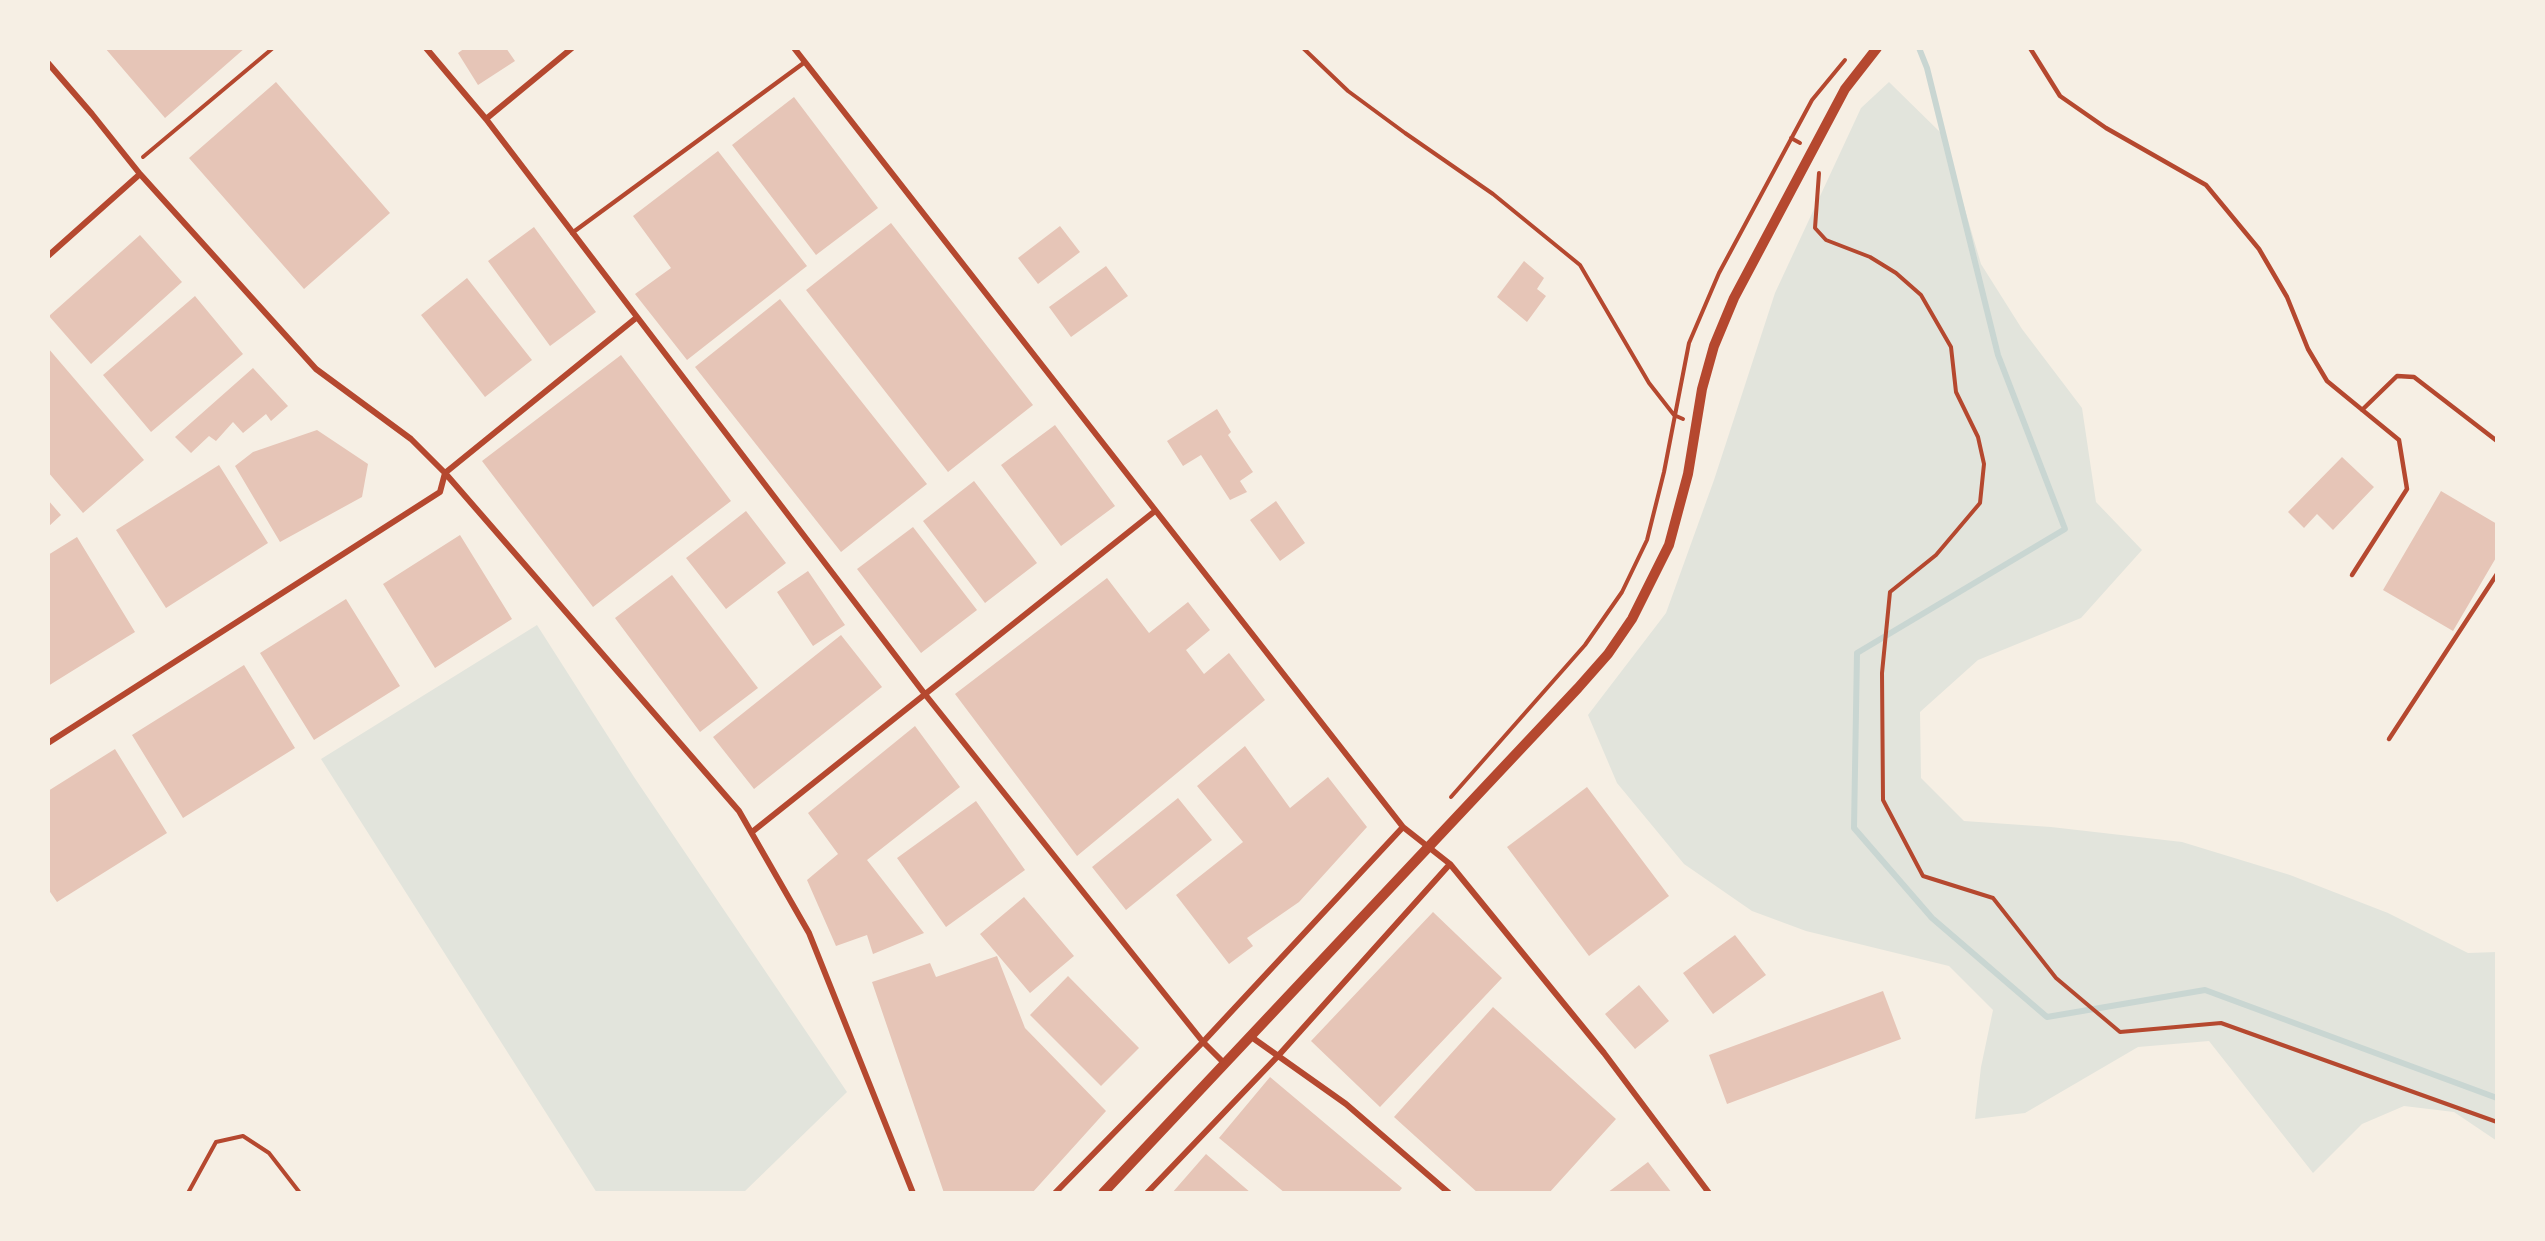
<!DOCTYPE html>
<style>
body{margin:0}
#map{position:relative;width:2545px;height:1241px;overflow:hidden;background:#f6efe4;font-family:Raleway,sans-serif}
canvas{display:block}
.frame{position:absolute;inset:0;border:50px solid #f6efe4;pointer-events:none}
</style>
<div id="map">
<canvas width="2545" height="1241"></canvas>
<div class="frame"></div>
</div>
<script>
const c = document.querySelector('canvas').getContext('2d');
c.lineJoin = 'round';
function paint(path, color) { c.fillStyle = color; c.fill(path, 'evenodd'); }
const shape = rows => new Path2D(rows.map(r => 'M' + r).join(''));
function trace(path, color, width, dash) { c.strokeStyle = color; c.lineWidth = width; c.lineCap = dash ? 'butt' : 'round'; c.setLineDash(dash || []); c.stroke(path); }
paint(shape([
 [1889,82,1943,135,1981,264,2022,329,2082,408,2096,502,2142,550,2081,618,1978,660,1920,712,1921,778,1964,821,2051,827,2182,842,2290,875,2388,913,2468,953,2497,952,2497,1141,2454,1112,2404,1106,2362,1124,2313,1173,2209,1041,2138,1047,2025,1113,1975,1119,1981,1067,1993,1010,1949,966,1806,931,1752,911,1684,864,1617,783,1588,715,1666,613,1714,480,1775,293,1861,108],
 [537,625,634,777,847,1092,743,1193,597,1193,321,759]
]), '#e2e4dc');
trace(shape([
 [1919,48,1927,68,1998,355,2065,529,1857,653,1854,828,1932,918,2047,1017,2205,990,2497,1098]
]), '#c9d6d2', 6);
paint(shape([
 [105,48,245,48,165,118],
 [465,48,506,48,515,61,478,85,458,53],
 [276,82,390,213,304,289,189,158],
 [794,97,878,208,816,255,732,145],
 [718,151,807,266,687,360,635,294,671,268,633,216],
 [891,223,1033,405,948,472,806,290],
 [1060,226,1080,252,1038,284,1018,258],
 [534,227,596,312,550,346,488,261],
 [140,235,182,282,91,364,49,316],
 [1524,261,1544,278,1537,289,1546,296,1527,322,1497,297],
 [1106,266,1128,296,1071,337,1049,307],
 [467,278,532,360,485,397,421,315],
 [195,296,243,354,151,432,103,375],
 [780,299,927,484,841,552,695,367],
 [48,348,144,460,83,513,48,472],
 [621,355,731,501,593,607,482,461],
 [253,368,288,406,271,421,266,414,243,433,233,422,216,441,209,436,191,453,175,437],
 [1217,409,1231,432,1228,435,1253,472,1240,481,1247,492,1230,500,1201,455,1183,466,1167,441],
 [1055,425,1115,506,1061,546,1001,465],
 [317,430,368,464,362,497,280,542,235,466,253,452],
 [2342,457,2374,487,2333,530,2317,514,2304,528,2288,512],
 [219,465,268,543,166,608,116,530],
 [974,481,1037,563,985,603,923,521],
 [2441,491,2497,524,2497,556,2453,631,2383,590],
 [48,500,61,515,48,527],
 [1276,501,1305,543,1280,561,1250,520],
 [746,511,786,563,726,609,686,558],
 [913,527,977,610,921,653,857,569],
 [460,535,512,619,435,668,383,584],
 [77,537,135,632,48,686,48,555],
 [808,571,845,625,813,646,777,592],
 [672,575,758,688,700,732,615,618],
 [1107,578,1149,633,1188,602,1210,630,1186,650,1204,674,1229,653,1265,700,1077,856,955,694],
 [346,599,400,686,314,740,260,653],
 [841,635,882,687,754,789,713,737],
 [244,665,295,748,183,818,132,735],
 [915,726,960,787,867,860,924,933,873,954,867,935,836,946,807,880,838,854,808,813],
 [1245,746,1290,808,1328,777,1367,827,1299,902,1247,938,1253,946,1229,964,1176,895,1243,842,1197,786],
 [115,749,167,833,57,902,48,889,48,791],
 [1587,787,1669,896,1589,956,1507,847],
 [1178,798,1212,840,1126,910,1092,867],
 [976,801,1025,870,946,927,897,858],
 [1024,897,1074,956,1030,993,980,934],
 [1433,912,1502,978,1380,1107,1311,1041],
 [1735,935,1766,975,1713,1014,1683,973],
 [997,956,1025,1028,1106,1111,1032,1193,944,1193,872,982,930,963,936,977],
 [1068,976,1139,1048,1101,1086,1030,1015],
 [1639,985,1669,1021,1635,1049,1605,1014],
 [1883,991,1901,1039,1727,1104,1709,1055],
 [1493,1007,1616,1119,1549,1193,1478,1193,1394,1117],
 [1270,1077,1402,1188,1398,1193,1285,1193,1219,1138],
 [1206,1154,1251,1193,1172,1193],
 [1648,1162,1672,1193,1607,1193]
]), '#e6c5b7');
trace(shape([
 [1303,48,1348,91,1405,133,1493,194,1580,265,1649,383,1674,415,1683,419],
 [1791,138,1800,143],
 [143,157,273,48],
 [1819,173,1815,228,1826,240,1870,257,1896,273,1921,295,1951,347,1956,392,1978,437,1984,464,1980,503,1936,555,1890,592,1882,673,1883,800,1923,876,1993,898,2056,978,2120,1032,2221,1023,2497,1122],
 [1451,797,1585,645,1622,592,1647,540,1664,472,1689,343,1719,273,1812,100,1845,60],
 [188,1193,216,1142,243,1136,269,1153,300,1193]
]), '#b5482f', 4);
trace(shape([
 [2030,48,2060,96,2106,128,2206,185,2259,249,2287,297,2308,349,2327,381,2399,440,2407,489,2352,575],
 [572,233,805,62],
 [2362,410,2397,376,2414,377,2497,441],
 [2389,739,2497,574]
]), '#b5482f', 4.5);
trace(shape([
 [426,48,486,119,924,693,1203,1042,1224,1063],
 [794,48,1403,827,1450,864,1604,1053,1709,1193],
 [48,63,92,114,140,174,316,369,411,439,445,473,739,811,809,933,913,1193],
 [486,119,572,48],
 [48,256,140,174],
 [48,743,440,492,445,473,636,318],
 [752,832,1155,511],
 [1250,1036,1346,1104,1449,1193],
 [1055,1193,1203,1042,1403,827],
 [1147,1193,1278,1056,1450,864]
]), '#b5482f', 6);
trace(shape([
 [1103,1193,1578,688,1608,654,1632,619,1669,545,1688,474,1702,389,1714,346,1734,298,1845,89,1877,48]
]), '#b5482f', 10);
</script>
